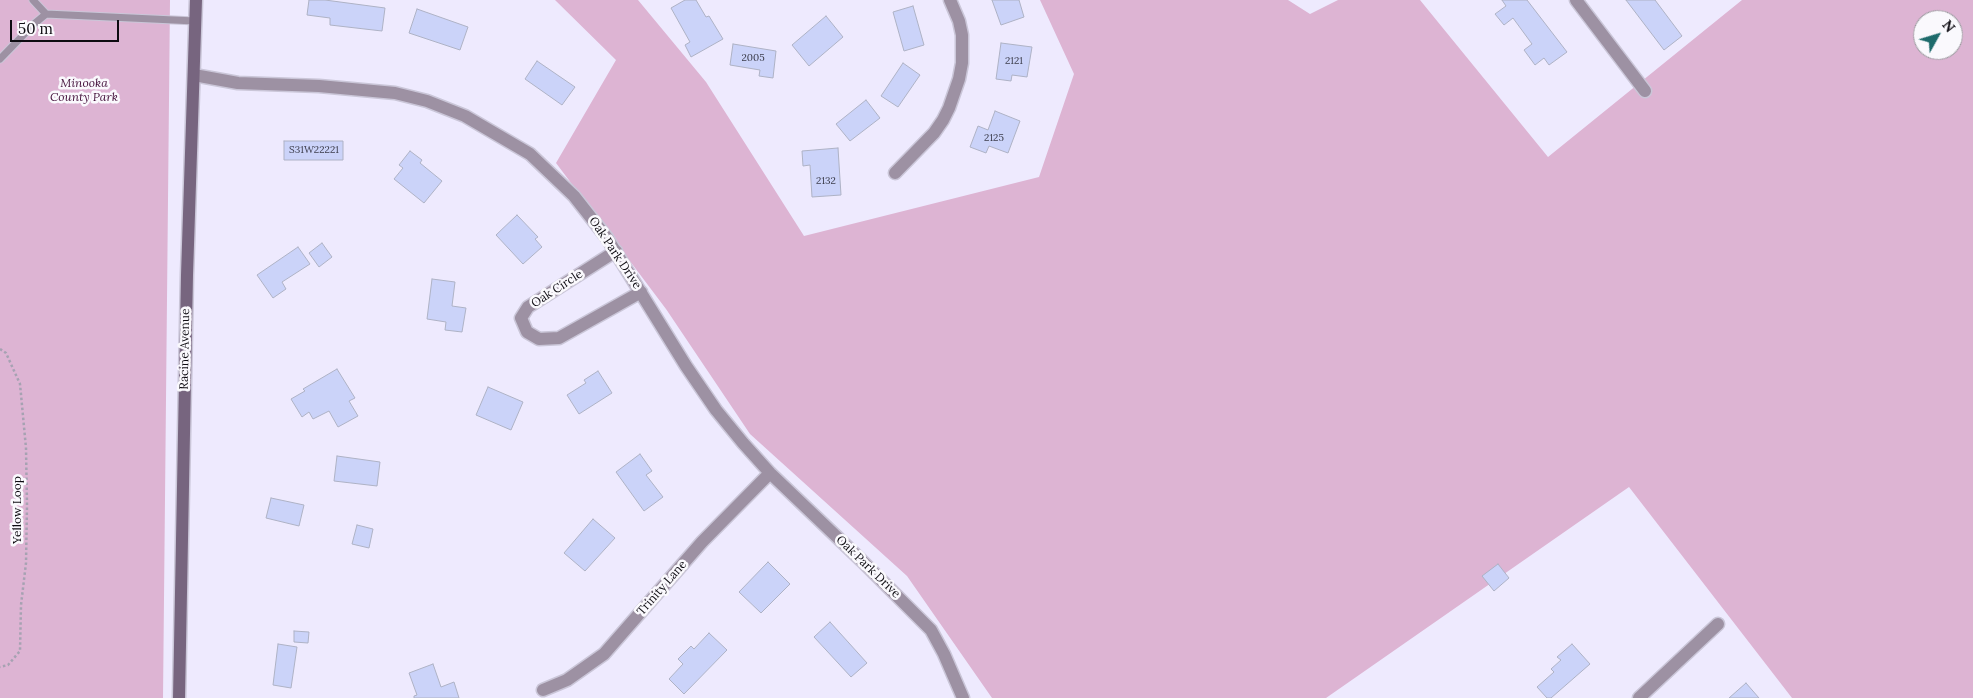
<!DOCTYPE html>
<style>
body{margin:0}
#map{position:relative;width:1973px;height:698px;overflow:hidden;background:#eeeafe;font-family:Lora,serif}
canvas{display:block}
.north{position:absolute;left:1913px;top:10px;width:50px;height:50px;box-sizing:border-box;background:#faf9fd;border:1px solid #9b9a9f;border-radius:50%;rotate:51deg;font-size:14px;font-weight:700;line-height:20px;text-align:center;color:#0d0b11}
.north::after{content:'';display:block;margin:auto;width:18px;height:22px;background:#1e6b6c;clip-path:polygon(50% 0,100% 100%,50% 72%,0 100%)}
.scale{position:absolute;left:10px;top:20px;width:109px;height:22px;box-sizing:border-box;border:2px solid #0d0b11;border-top:0;padding-left:6px;font-size:15px;line-height:18px;white-space:nowrap;color:#0d0b11;-webkit-text-stroke:4px #faf9fd;paint-order:stroke}
</style>
<div id="map">
<canvas width="1973" height="698"></canvas>
<div class="north">N</div>
<div class="scale">50 m</div>
</div>
<script>
const c = document.querySelector('canvas').getContext('2d');
c.lineJoin = 'round';
function paint(path, color) { c.fillStyle = color; c.fill(path, 'evenodd'); }
const shape = rows => new Path2D(rows.map(r => 'M' + r).join(''));
function trace(path, color, width, dash) { c.strokeStyle = color; c.lineWidth = width; c.lineCap = dash ? 'butt' : 'round'; c.setLineDash(dash || []); c.stroke(path); }
function drawText(font, color, halo, rows, align = 'center') {
  c.font = font + ' Lora,serif'; c.lineWidth = 5; c.setLineDash([]); c.textBaseline = 'middle'; c.strokeStyle = halo; c.fillStyle = color; for (const [text, x, y, turn = 0] of rows) {
    c.save(); c.translate(x, y); c.rotate((+turn || 0) * Math.PI / 180); c.textAlign = isNaN(turn) ? turn : align; if (halo) c.strokeText(text, 0, 0); c.fillText(text, 0, 0); c.restore();
  }
}
paint(shape([
 [0,0,170,0,163,698,0,698],
 [555,0,638,0,706,82,804,236,1039,177,1074,74,1040,0,1288,0,1310,14,1338,0,1420,0,1548,157,1742,0,1973,0,1973,698,1792,698,1629,487,1326,698,992,698,907,576,750,434,666,309,556,163,616,60],
 [1923,20,1953,20,1953,50,1923,50]
]), '#ddb4d3');
const building = shape([
 [309,0,325,0,385,8,382,31,330,25,330,18,307,15,309,0],
 [685,0,696,0,706,17,709,16,723,39,691,57,685,45,690,42,671,8,685,0],
 [992,0,1019,0,1024,17,1001,25,992,0],
 [1502,0,1527,0,1567,52,1549,65,1544,58,1535,65,1524,50,1532,44,1513,18,1504,25,1495,14,1506,6,1502,0],
 [1626,0,1655,0,1682,36,1664,50,1626,0],
 [913,6,924,45,904,51,893,12,913,6],
 [417,9,468,27,460,50,409,33,417,9],
 [826,16,843,37,809,66,792,45,826,16],
 [1001,43,1032,47,1027,77,1012,75,1011,81,996,79,1001,43],
 [733,44,776,51,773,78,759,76,760,70,730,65,733,44],
 [537,61,575,87,562,105,525,79,537,61],
 [903,63,920,75,898,107,881,96,903,63],
 [866,100,880,118,850,141,836,124,866,100],
 [995,111,1020,121,1008,153,989,146,986,153,970,147,978,126,988,130,995,111],
 [284,141,343,141,343,160,284,160,284,141],
 [838,148,841,195,812,197,810,165,803,166,802,151,838,148],
 [410,151,422,160,420,163,442,181,424,203,394,179,403,168,399,165,410,151],
 [517,215,538,237,535,239,542,247,523,264,496,235,517,215],
 [322,243,332,257,319,267,309,253,322,243],
 [298,247,310,264,282,282,286,289,273,298,257,275,298,247],
 [432,279,455,282,452,306,466,308,462,332,445,330,446,322,427,319,432,279],
 [337,369,355,398,349,401,358,416,338,427,329,411,313,419,309,412,302,417,291,399,305,391,303,389,337,369],
 [598,371,612,393,579,414,567,395,586,383,584,380,598,371],
 [488,387,523,402,511,430,476,415,488,387],
 [640,454,652,471,646,475,663,497,644,511,616,472,640,454],
 [337,456,380,462,377,486,334,481,337,456],
 [271,498,304,505,299,526,266,518,271,498],
 [593,519,615,538,585,571,564,553,593,519],
 [357,525,373,529,369,548,352,544,357,525],
 [768,562,790,584,761,613,739,592,768,562],
 [1498,564,1509,578,1494,591,1482,576,1498,564],
 [830,622,867,663,851,677,814,637,830,622],
 [294,631,309,632,308,643,294,642,294,631],
 [709,633,727,650,684,694,669,679,683,664,678,659,691,646,694,649,709,633],
 [278,644,297,647,291,688,273,685,278,644],
 [1572,644,1590,664,1551,698,1547,698,1537,687,1554,672,1551,669,1561,660,1557,657,1572,644],
 [433,664,441,687,454,682,459,698,414,698,414,696,417,695,409,673,433,664],
 [1746,683,1759,698,1729,698,1746,683]
]);
paint(building, '#cbd3f9');
trace(building, '#aeb2c5', 1);
const service = shape([
 [33,0,46,14],
 [0,59,34,24,46,14,195,21]
]);
const minor = shape([
 [1576,0,1645,91],
 [194,75,238,83,319,86,395,93,427,101,465,116,530,154,574,196,607,238,686,366,716,410,743,443,770,473,861,560,931,630,944,654,963,698],
 [895,173,934,133,943,120,949,108,959,79,962,63,962,35,959,21,950,0],
 [616,251,528,307,521,318,527,332,539,339,559,338,641,292],
 [543,690,567,680,604,654,702,542,770,473],
 [1639,698,1718,624]
]);
const secondary = shape([
 [179,698,187,275,196,0]
]);
trace(service, '#cac6d8', 9);
trace(minor, '#cac6d8', 15);
trace(secondary, '#cac6d8', 15);
trace(shape([
 [0,349,6,353,20,384,26,448,27,505,26,563,21,605,20,651,8,665,0,667]
]), '#a6a2b2', 2.5, [2.5, 2.5]);
trace(service, '#9d91a3', 7);
trace(minor, '#9d91a3', 12);
trace(secondary, '#77657f', 12);
drawText('10px', '#3c3d4b', null, [
 ["2005",753,58],
 ["2121",1014,61],
 ["2125",994,138],
 ["S31W22221",314,150],
 ["2132",826,181]
]);
drawText('italic 12px', '#44113b', '#faf9fd', [
 ["Minooka",84,84],
 ["County Park",84,98]
]);
drawText('12px', '#0d0b11', '#faf9fd', [
 ["Oak Park Drive",615,253,56],
 ["Oak Circle",557,289,-33],
 ["Racine Avenue",185,349,-89],
 ["Yellow Loop",18,510,-90],
 ["Oak Park Drive",868,567,44],
 ["Trinity Lane",662,588,-49]
]);
</script>
